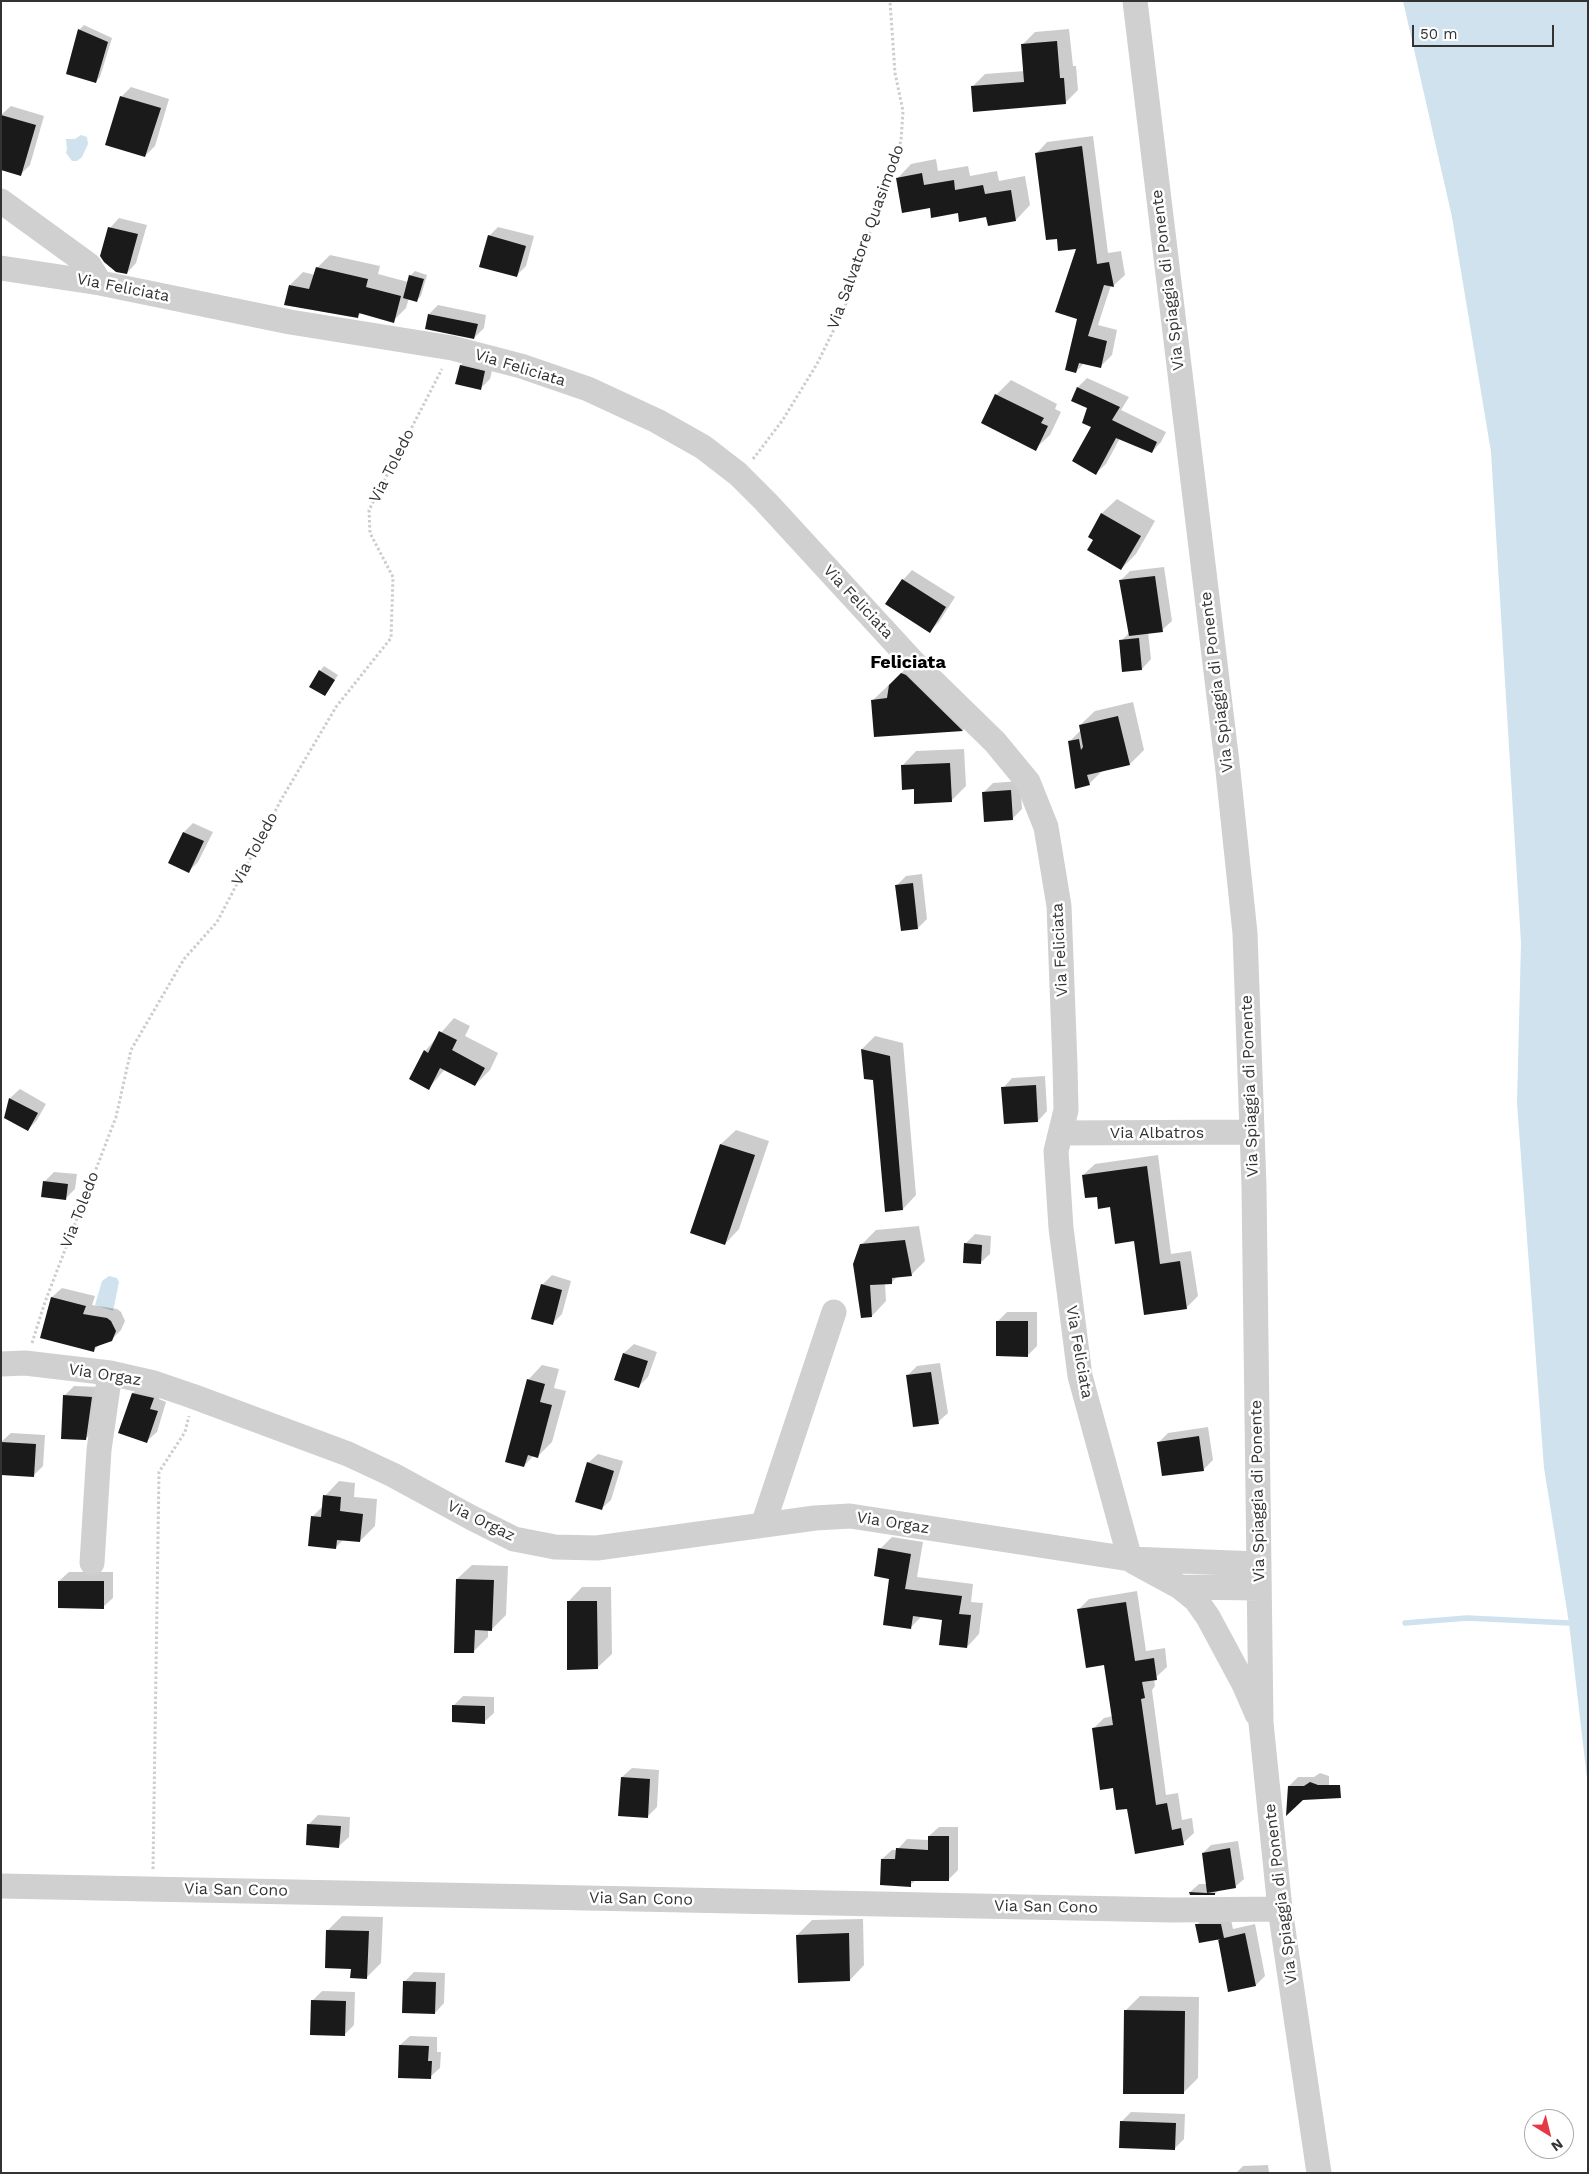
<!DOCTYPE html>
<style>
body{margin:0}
#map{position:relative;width:1589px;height:2174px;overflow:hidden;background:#fff;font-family:"Work Sans",sans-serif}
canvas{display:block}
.frame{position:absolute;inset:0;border:2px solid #333;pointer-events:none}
.north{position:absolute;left:1524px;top:2109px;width:50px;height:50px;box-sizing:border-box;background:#fff;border:1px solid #adadad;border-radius:50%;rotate:144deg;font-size:14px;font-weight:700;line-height:20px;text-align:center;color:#333}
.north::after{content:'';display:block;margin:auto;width:18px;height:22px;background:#e63946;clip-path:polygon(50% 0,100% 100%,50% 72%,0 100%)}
.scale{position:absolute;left:1412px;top:25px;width:142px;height:22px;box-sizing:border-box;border:2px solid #333;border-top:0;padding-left:6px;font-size:15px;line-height:18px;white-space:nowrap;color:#333;-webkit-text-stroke:4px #fff;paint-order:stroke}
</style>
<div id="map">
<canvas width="1589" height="2174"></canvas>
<div class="frame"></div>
<div class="north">N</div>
<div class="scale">50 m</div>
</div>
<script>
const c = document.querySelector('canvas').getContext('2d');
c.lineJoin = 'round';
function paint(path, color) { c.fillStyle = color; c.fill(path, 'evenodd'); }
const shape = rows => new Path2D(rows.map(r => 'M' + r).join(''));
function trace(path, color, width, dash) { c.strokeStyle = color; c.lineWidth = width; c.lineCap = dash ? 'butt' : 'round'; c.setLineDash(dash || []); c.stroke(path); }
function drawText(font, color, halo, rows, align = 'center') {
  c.font = font + ' "Work Sans",sans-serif'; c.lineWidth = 5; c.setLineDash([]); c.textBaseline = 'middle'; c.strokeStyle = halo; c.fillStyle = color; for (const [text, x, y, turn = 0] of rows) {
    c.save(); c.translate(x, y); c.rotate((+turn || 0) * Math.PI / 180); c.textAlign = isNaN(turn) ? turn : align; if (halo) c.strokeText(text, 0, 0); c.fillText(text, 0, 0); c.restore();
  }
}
paint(shape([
 [1403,1,1588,1,1588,1787,1569,1623,1544,1468,1517,1103,1521,943,1491,452,1452,217],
 [81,135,87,137,88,144,82,157,77,161,72,161,66,153,67,149,66,139,75,139],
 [109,1276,117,1278,119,1282,113,1311,95,1305,102,1281]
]), '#cfe2ee');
paint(shape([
 [84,25,112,38,100,77,96,82,79,30],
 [1069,29,1073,66,1076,66,1078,90,1065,103,972,87,985,74,1025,71,1022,45,1035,32],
 [131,87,169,99,155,146,145,156,122,96],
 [11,106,44,116,30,165,21,174,1,115],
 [1093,136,1108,253,1121,251,1125,275,1113,286,1111,285,1098,325,1117,330,1112,355,1100,367,1084,363,1076,372,1078,319,1078,247,1058,237,1036,154,1047,142],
 [936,159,938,171,968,166,970,176,997,171,999,181,1025,176,1030,205,1016,220,931,206,897,179,911,164],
 [119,218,147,225,136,263,127,273,110,228],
 [498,227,534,236,526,266,517,275,489,236],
 [330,255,380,266,378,274,408,282,410,276,415,271,427,275,421,296,417,300,409,298,406,308,393,321,362,312,357,317,290,285,303,272,315,275,317,268],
 [438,305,486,315,484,328,474,338,429,314],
 [470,356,494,362,490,379,481,388,461,365],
 [1087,378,1129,397,1121,410,1166,432,1161,442,1152,452,1120,438,1106,464,1096,473,1093,426,1089,408,1073,400,1078,387],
 [1011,380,1057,404,1055,409,1061,412,1050,435,1035,449,996,395],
 [1117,499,1155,521,1136,554,1121,569,1094,539,1089,536,1102,513],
 [1164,567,1172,621,1162,630,1148,632,1151,659,1142,669,1121,641,1130,632,1120,581,1130,571],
 [912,570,955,597,939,622,930,631,887,604,903,580],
 [916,659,977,716,963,730,875,736,873,700],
 [324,666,338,675,325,695,320,671],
 [1133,702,1144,750,1130,764,1103,770,1089,784,1069,742,1081,730,1080,725,1095,711],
 [964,749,966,786,951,801,915,788,902,766,916,751],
 [1020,781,1022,809,1012,819,984,792,993,783],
 [193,823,213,832,198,862,189,871,169,862,184,832],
 [922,874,927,919,918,928,896,886,906,876],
 [454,1018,470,1026,465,1036,498,1053,490,1070,475,1085,445,1069,429,1088,425,1051],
 [875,1036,903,1043,916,1195,903,1209,875,1079,865,1078,862,1049],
 [1045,1076,1047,1111,1038,1121,1003,1088,1012,1078],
 [20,1089,46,1104,37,1120,28,1130,5,1117,10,1098],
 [736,1130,769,1141,739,1229,725,1244,721,1144],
 [1158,1155,1171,1254,1191,1251,1198,1296,1186,1308,1111,1206,1083,1175,1095,1164],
 [54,1172,77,1174,75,1189,65,1199,45,1181],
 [919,1226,925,1261,911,1275,898,1276,891,1283,885,1283,886,1301,872,1316,861,1245,876,1230],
 [975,1234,991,1236,990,1254,980,1263,965,1244],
 [552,1275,571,1281,562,1314,552,1324,542,1285],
 [62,1288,95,1296,92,1305,117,1309,121,1312,125,1321,121,1330,111,1340,100,1344,93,1351,42,1337,52,1297],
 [1007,1312,1037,1312,1037,1346,1027,1356,998,1321],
 [634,1344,657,1352,648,1377,638,1387,624,1353],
 [940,1363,948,1413,938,1422,907,1376,917,1366],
 [542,1365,559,1369,554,1388,566,1391,552,1442,538,1456,534,1455,524,1466,528,1380],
 [142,1384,162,1389,159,1399,166,1402,157,1432,147,1441,133,1393],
 [74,1386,101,1387,95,1430,85,1439,64,1396],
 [1208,1427,1213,1460,1203,1470,1159,1442,1168,1433],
 [11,1433,45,1435,43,1466,34,1475,1,1442],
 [598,1454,623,1461,611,1500,601,1509,588,1463],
 [339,1481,355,1483,354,1497,377,1499,375,1526,360,1541,344,1539,336,1547,312,1517,324,1505,325,1496],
 [892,1537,923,1542,917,1577,973,1584,971,1602,983,1603,979,1634,967,1647,944,1619,922,1616,911,1627,880,1549],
 [472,1565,508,1566,506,1615,492,1629,488,1629,488,1637,473,1652,457,1579],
 [69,1572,113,1572,113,1598,103,1607,59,1581],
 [582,1587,611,1587,612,1654,597,1668,568,1602],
 [1137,1591,1146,1651,1165,1648,1167,1667,1154,1679,1155,1686,1152,1690,1166,1795,1178,1793,1182,1820,1192,1818,1194,1833,1183,1843,1128,1808,1115,1787,1093,1729,1104,1718,1113,1716,1105,1664,1078,1610,1089,1599],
 [463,1696,494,1697,494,1713,484,1722,453,1706],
 [632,1768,659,1770,657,1807,647,1817,622,1777],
 [1320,1773,1329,1776,1329,1788,1289,1786,1298,1777,1314,1777],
 [318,1815,350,1817,349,1837,339,1846,309,1824],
 [939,1827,958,1827,958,1870,948,1880,916,1880,910,1885,882,1859,892,1850,897,1850,907,1839,929,1840,929,1836],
 [1238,1841,1244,1879,1235,1887,1219,1890,1215,1894,1191,1894,1190,1892,1199,1884,1207,1884,1203,1853,1211,1845],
 [1206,1915,1230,1915,1233,1929,1255,1924,1265,1976,1256,1985,1229,1990,1219,1940,1197,1925],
 [342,1916,383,1917,381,1963,367,1977,352,1967,328,1930],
 [863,1919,864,1965,850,1980,797,1935,812,1920],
 [414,1972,445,1973,444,2003,435,2013,404,1982],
 [322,1991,355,1992,354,2025,344,2035,312,2001],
 [1140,1996,1199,1997,1198,2078,1183,2093,1125,2011],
 [410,2036,437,2037,437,2052,441,2052,440,2068,430,2077,400,2045],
 [1131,2112,1185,2114,1184,2139,1175,2148,1121,2122],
 [1268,2165,1269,2172,1286,2173,1236,2173,1243,2166]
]), '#0003');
trace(shape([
 [1405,1623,1467,1618,1569,1623]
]), '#cfe2ee', 5.5);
paint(shape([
 [78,29,108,42,96,83,66,74],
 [1057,41,1060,78,1064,78,1066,104,973,112,971,86,1024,82,1021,44],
 [120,96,161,108,145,157,105,145],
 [1,115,36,125,21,176,1,170],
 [1082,146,1097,264,1109,262,1114,287,1104,285,1088,336,1107,341,1101,368,1079,363,1076,373,1065,370,1077,319,1055,312,1076,249,1058,251,1057,239,1046,240,1035,153],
 [922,173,924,185,954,180,955,190,983,185,985,194,1011,190,1016,221,988,226,986,217,959,222,958,213,931,218,930,208,902,213,896,178],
 [108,227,138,234,127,274,116,272,104,262,100,256],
 [488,235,526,246,517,277,479,267],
 [316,267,368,279,366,287,401,296,394,323,359,313,358,318,284,305,289,285,309,289],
 [409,275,424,279,417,302,403,298],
 [428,314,478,324,474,339,425,329],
 [460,365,485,371,481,390,455,384],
 [1077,387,1120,407,1112,420,1157,442,1152,453,1116,438,1096,475,1072,461,1091,427,1082,423,1087,408,1071,401],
 [995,394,1044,418,1041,423,1048,426,1036,451,981,423],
 [1101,513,1141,536,1121,570,1087,550,1093,540,1088,537],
 [1155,576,1163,632,1129,636,1119,580],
 [902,579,946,607,930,633,885,604],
 [1139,638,1142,670,1122,672,1119,640],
 [319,670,335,680,325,696,309,687],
 [901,673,906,675,963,731,874,737,871,700,887,698,889,685],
 [1118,716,1130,765,1087,775,1090,785,1075,789,1068,741,1079,739,1081,750,1083,747,1079,725],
 [950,763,952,802,914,804,914,789,902,790,901,765],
 [1011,790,1013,820,984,822,982,792],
 [183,832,204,841,189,873,168,863],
 [913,883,918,929,901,931,895,885],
 [439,1031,457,1040,452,1050,485,1068,475,1086,440,1068,429,1090,409,1079,424,1050,428,1053],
 [861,1049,890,1056,903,1210,885,1212,873,1080,864,1079],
 [1036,1085,1038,1122,1004,1124,1001,1087],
 [9,1098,38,1113,28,1131,4,1118],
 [720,1144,755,1155,725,1245,690,1233],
 [1147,1166,1160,1264,1180,1261,1187,1309,1144,1315,1134,1241,1115,1244,1110,1207,1098,1209,1097,1197,1085,1198,1082,1175],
 [43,1181,68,1184,66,1200,41,1197],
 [905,1240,912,1276,892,1278,892,1284,870,1285,872,1317,861,1318,853,1264,860,1244],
 [964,1243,982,1245,981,1264,963,1263],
 [541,1284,562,1290,553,1325,531,1319],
 [51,1297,86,1306,83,1314,107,1318,111,1321,116,1331,112,1341,95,1347,94,1352,40,1338],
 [996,1321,1028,1321,1028,1357,996,1356],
 [623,1353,648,1361,639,1388,614,1380],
 [931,1372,939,1424,913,1427,906,1375],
 [527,1379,545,1384,540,1402,552,1405,538,1458,528,1455,524,1467,505,1462],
 [132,1393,154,1398,150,1409,158,1411,147,1443,118,1433],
 [63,1395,92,1397,86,1440,61,1439],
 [1199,1436,1204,1471,1162,1476,1157,1442],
 [1,1442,36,1444,34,1477,1,1475],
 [587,1462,614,1471,602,1510,575,1502],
 [323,1495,341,1497,340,1511,363,1514,360,1542,337,1540,336,1549,308,1546,311,1516,321,1517],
 [878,1548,911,1554,905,1589,962,1596,959,1614,971,1615,967,1648,939,1645,942,1620,913,1616,911,1629,883,1625,889,1579,874,1576],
 [456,1579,494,1580,492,1631,475,1630,474,1653,454,1653],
 [58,1581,104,1581,104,1609,58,1608],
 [567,1601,597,1601,598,1669,567,1670],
 [1126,1602,1135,1661,1154,1658,1157,1680,1142,1682,1145,1698,1141,1699,1156,1805,1167,1803,1172,1830,1181,1828,1184,1845,1135,1854,1127,1809,1116,1810,1113,1788,1100,1790,1092,1728,1113,1725,1104,1665,1086,1668,1077,1609],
 [452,1705,485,1706,485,1724,452,1722],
 [621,1777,650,1779,648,1818,618,1816],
 [1310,1782,1318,1785,1340,1785,1341,1798,1303,1800,1286,1816,1288,1786,1304,1786],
 [307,1824,341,1826,339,1848,306,1845],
 [928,1836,949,1836,949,1881,911,1881,911,1887,880,1885,881,1859,895,1859,896,1848,928,1850],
 [1230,1848,1236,1888,1207,1893,1215,1893,1215,1895,1190,1895,1189,1892,1207,1893,1202,1853],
 [1195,1924,1221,1924,1224,1938,1245,1933,1256,1986,1228,1992,1218,1939,1221,1939,1199,1943],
 [326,1930,369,1931,367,1979,350,1978,351,1969,325,1968],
 [849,1933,850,1981,798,1983,796,1935],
 [403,1981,436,1982,435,2014,402,2013],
 [311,2000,346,2001,345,2036,310,2035],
 [1124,2010,1185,2011,1184,2094,1123,2094],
 [399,2045,429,2046,428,2061,432,2061,431,2079,398,2078],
 [1120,2121,1176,2123,1175,2150,1119,2148]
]), '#1a1a1a');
trace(shape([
 [753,459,782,421,817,364,844,309,901,141,903,111,895,73,890,1],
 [32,1343,45,1302,116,1117,131,1050,184,959,217,922,281,800,336,707,391,638,393,577,370,533,369,510,442,369],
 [153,1869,159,1472,185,1432,189,1416]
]), '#cdcdcd', 3, [2.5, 2.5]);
trace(shape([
 [1135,1,1228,771,1245,933,1254,1187,1261,1723,1280,1909,1319,2173],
 [1,201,89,265,100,283],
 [1,268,100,283,290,322,452,348,521,366,588,389,657,421,703,447,738,474,766,502,914,663,995,742,1028,782,1046,827,1059,906,1065,1065,1066,1110,1056,1151,1061,1228,1080,1376,1130,1559],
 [1061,1133,1252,1132],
 [1,1364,25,1363,110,1373,154,1383,192,1396,348,1454,393,1475,472,1518,514,1539,555,1547,597,1548,815,1518,850,1516,1130,1559,1259,1564],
 [763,1525,834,1312],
 [1134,1562,1180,1587,1196,1600,1208,1617,1244,1684,1257,1714],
 [92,1563,99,1450,110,1373],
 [1180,1587,1259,1588],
 [1,1886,1172,1910,1280,1909]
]), '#d0d0d0', 25);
drawText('16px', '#333', '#fff', [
 ["Via Salvatore Quasimodo",866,237,-70],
 ["Via Spiaggia di Ponente",1168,280,-97],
 ["Via Feliciata",123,288,11],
 ["Via Feliciata",520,368,17],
 ["Via Toledo",392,466,-63],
 ["Via Feliciata",858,602,47],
 ["Via Spiaggia di Ponente",1217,682,-97],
 ["Via Toledo",255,849,-62],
 ["Via Feliciata",1060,950,-93],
 ["Via Spiaggia di Ponente",1250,1086,-92],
 ["Via Albatros",1157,1133],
 ["Via Toledo",80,1210,-69],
 ["Via Feliciata",1079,1352,80],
 ["Via Orgaz",105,1375,9],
 ["Via Spiaggia di Ponente",1258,1491,-91],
 ["Via Orgaz",481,1521,26],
 ["Via Orgaz",893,1523,9],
 ["Via San Cono",236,1890,1],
 ["Via Spiaggia di Ponente",1281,1894,-97],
 ["Via San Cono",641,1899,1],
 ["Via San Cono",1046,1907,1]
]);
drawText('bold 18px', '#000', '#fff', [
 ["Feliciata",908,663]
]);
</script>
